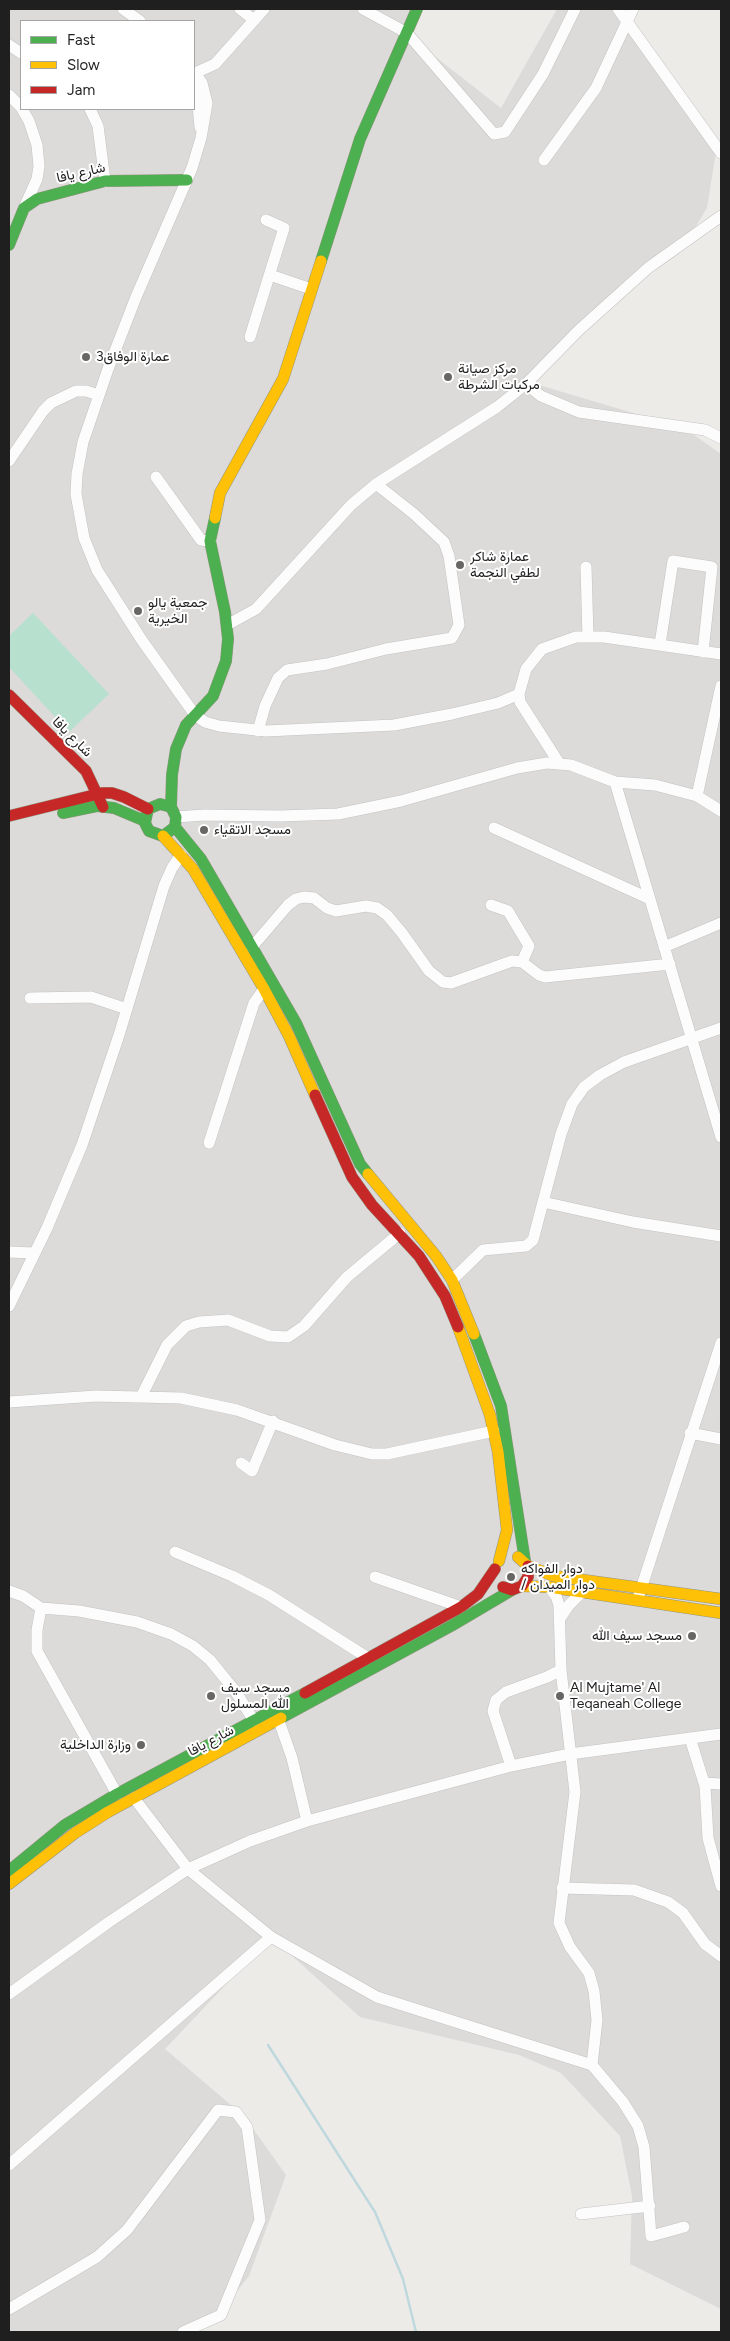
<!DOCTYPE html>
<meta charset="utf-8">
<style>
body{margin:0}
#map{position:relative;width:730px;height:2341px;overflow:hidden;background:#edebe8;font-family:Figtree,sans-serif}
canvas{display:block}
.frame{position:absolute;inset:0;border:10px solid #1f1f1f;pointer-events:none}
.legend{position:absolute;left:20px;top:20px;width:175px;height:90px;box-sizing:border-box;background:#fff;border:1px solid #a5a5a5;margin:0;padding:6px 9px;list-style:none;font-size:15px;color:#1f1f1f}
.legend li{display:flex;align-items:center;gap:10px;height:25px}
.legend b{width:25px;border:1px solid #a5a5a5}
</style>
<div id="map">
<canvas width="730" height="2341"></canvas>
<div class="frame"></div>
<ul class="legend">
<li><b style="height:6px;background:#4caf50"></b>Fast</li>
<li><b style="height:6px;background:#ffc107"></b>Slow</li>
<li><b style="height:6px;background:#c62828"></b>Jam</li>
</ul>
</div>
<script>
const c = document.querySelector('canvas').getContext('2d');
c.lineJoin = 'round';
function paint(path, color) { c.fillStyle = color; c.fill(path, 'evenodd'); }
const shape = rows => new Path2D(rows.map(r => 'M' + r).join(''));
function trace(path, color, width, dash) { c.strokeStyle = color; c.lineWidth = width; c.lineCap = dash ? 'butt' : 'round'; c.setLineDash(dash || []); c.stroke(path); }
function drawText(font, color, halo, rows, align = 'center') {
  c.font = font + ' Figtree,Vazirmatn,sans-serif'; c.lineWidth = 4; c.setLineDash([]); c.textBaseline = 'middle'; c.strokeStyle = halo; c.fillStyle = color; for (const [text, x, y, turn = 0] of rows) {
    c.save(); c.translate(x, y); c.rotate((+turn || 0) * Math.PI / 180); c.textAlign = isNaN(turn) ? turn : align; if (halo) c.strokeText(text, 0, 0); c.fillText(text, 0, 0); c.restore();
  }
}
paint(shape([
 [9,9,423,9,411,38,501,108,557,9,622,9,716,152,707,208,679,254,648,275,522,380,684,428,721,454,721,2309,630,2264,632,2196,620,2136,561,2073,519,2055,360,2017,271,1937,165,2049,244,2116,286,2175,249,2276,210,2326,192,2332,9,2332],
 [21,21,194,21,194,109,21,109]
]), '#dcdbd9');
paint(shape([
 [33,613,109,694,69,732,9,667,9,636]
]), '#b7e1ce');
paint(shape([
 [721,1365,721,1419,716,1418,712,1430,706,1428,705,1418]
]), '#dddcdb');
trace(shape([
 [268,2045,375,2212,403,2279,416,2332]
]), '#bed8de', 2.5);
const street = shape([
 [123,9,140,21],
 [240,9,254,20],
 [363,9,407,33,494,134,505,132,543,74,575,9],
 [618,9,721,153],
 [9,45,21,53],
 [194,72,202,83,207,103,201,138,192,168,136,297,108,369,83,442,77,474,76,494,84,538,97,570,141,639,195,715,205,722,219,726,266,731,394,725,452,714,498,703,519,694],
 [195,73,215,64,264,9],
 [195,73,200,127],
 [9,95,21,107],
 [22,109,29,121,37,145,39,166,37,179,24,208],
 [90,109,98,126,105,181],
 [544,160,596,88,633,9],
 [270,275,311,289],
 [250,337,284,228,266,220],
 [526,384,541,396,579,412,705,430,721,438],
 [9,461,43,411,51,403,76,391,86,391,99,395],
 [156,477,201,540,210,541],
 [586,567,588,637],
 [227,625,256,609,351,505,376,484,497,407,526,384,579,330,648,268,721,216],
 [660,644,673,561,712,567,703,652],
 [258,731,265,706,278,678,287,670,327,664,386,649,452,638,459,625,449,556,444,542,414,514,376,484],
 [559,763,520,702,519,694,526,669,542,649,576,637,604,637,721,654],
 [615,782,721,1137],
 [697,796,721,686],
 [176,817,204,815,280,816,338,814,401,801,517,768,547,763,571,765,615,782,655,785,697,796,721,811],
 [494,828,650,899],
 [491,905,508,911,529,946,522,962],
 [252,947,288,905,296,899,304,897,314,898,327,908,336,911,366,906,377,908,387,915,402,933,429,971,443,982,451,983,512,961,522,962,539,975,545,977,670,964],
 [664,947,721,923],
 [30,998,91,997,127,1009],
 [209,1143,254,1003,264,989],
 [543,1202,561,1134,572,1104,584,1087,600,1075,624,1062,721,1028],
 [9,1252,34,1253],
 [452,1280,483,1250,526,1246,533,1240,543,1202,633,1222,721,1236],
 [9,1306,47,1228,82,1145,119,1035,164,886,172,868,181,855],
 [141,1397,167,1345,186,1326,199,1322,228,1320,270,1336,288,1337,304,1326,347,1277,400,1233],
 [9,1402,96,1396,181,1398,237,1410,335,1445,372,1454,387,1454,494,1431],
 [690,1433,721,1439],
 [241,1463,252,1471,273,1421],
 [175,1552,232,1576,269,1595,368,1658],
 [375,1577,461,1607],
 [549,1587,556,1596,559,1605,561,1670,575,1792,559,1923,570,1947,589,1973,594,1991,597,2020,592,2065,623,2102,638,2126,644,2147,651,2236,684,2227],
 [9,1591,23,1596,41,1608,79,1611,137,1622,171,1634,193,1646,210,1660,236,1692,254,1721],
 [639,1595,721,1343],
 [41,1608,37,1630,37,1651,117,1794],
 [561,1617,569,1605,582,1592],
 [279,1721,292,1758,307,1821],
 [690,1738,705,1786,708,1838,721,1886],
 [511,1766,570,1754,721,1734],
 [704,1783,721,1784],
 [134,1798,188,1869,271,1937,377,1997,592,2065],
 [562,1888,634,1890,668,1902,683,1913,705,1944,721,1956],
 [9,1994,109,1922,188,1869,250,1841,307,1821,511,1766,493,1711,496,1700,506,1692,547,1677,561,1670],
 [9,2165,271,1937],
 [581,2214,650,2206],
 [9,2309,97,2257,127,2230,218,2110,236,2112,247,2127,260,2220,221,2315,183,2332]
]);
const fast = shape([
 [9,245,24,208,37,199,105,181,187,180],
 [321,261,360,139,417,9],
 [171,807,160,804,148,809,145,823,149,831,163,836,175,827,176,817,171,807,172,775,176,749,186,725,213,696,226,661,228,639,225,612,210,541,215,518],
 [63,813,97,806,114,808,145,821],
 [175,827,201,859,296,1023,360,1164,368,1174],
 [474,1334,501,1406,525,1561],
 [281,1718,451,1626,512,1590],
 [9,1871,65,1825,117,1794,305,1693]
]);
const slow = shape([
 [215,518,220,493,283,379,321,261],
 [163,836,193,869,264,989,289,1036,315,1095],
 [368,1174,436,1256,452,1280,474,1334],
 [458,1327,490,1415,498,1452,507,1530,499,1561],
 [518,1557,528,1566,554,1576,721,1599],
 [522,1586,549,1587,721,1613],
 [9,1884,75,1833,108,1812,281,1718]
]);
const jam = shape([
 [9,695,86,771,103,807],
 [9,816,102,793,112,793,124,797,148,809],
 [315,1095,352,1177,372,1205,419,1256,445,1296,458,1327],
 [503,1587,512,1590,522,1586,528,1577,528,1566],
 [305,1693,461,1607,478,1594,495,1569]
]);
trace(street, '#c4c3c2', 12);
trace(fast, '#949681', 12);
trace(slow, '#949681', 12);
trace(jam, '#949681', 12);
trace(street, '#fcfcfc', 11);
trace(fast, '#4caf50', 11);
trace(slow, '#ffc107', 11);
trace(jam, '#c62828', 11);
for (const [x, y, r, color] of [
 [86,357,5,"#676665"],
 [448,377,5,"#676665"],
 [460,565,5,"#676665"],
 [138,611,5,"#676665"],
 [204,830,5,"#676665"],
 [511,1577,5,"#676665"],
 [692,1636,5,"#676665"],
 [211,1696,5,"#676665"],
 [560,1696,5,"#676665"],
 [141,1745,5,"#676665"]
]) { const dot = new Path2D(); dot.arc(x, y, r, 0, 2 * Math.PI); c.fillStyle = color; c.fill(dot); trace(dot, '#fff', 2); }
drawText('14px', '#1f1f1f', '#fff', [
 ["شارع يافا",81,173,-13],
 ["شارع يافا",72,737,45],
 ["شارع يافا",211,1741,-28]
]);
drawText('14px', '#1f1f1f', '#fff', [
 ["عمارة الوفاق3",96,357],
 ["مركز صيانة",458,369],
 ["مركبات الشرطة",458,385],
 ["عمارة شاكر",470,557],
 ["لطفي النجمة",470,573],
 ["جمعية يالو",148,603],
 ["الخيرية",148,619],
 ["مسجد الاتقياء",214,830],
 ["دوار الفواكه",521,1569],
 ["/ دوار الميدان",521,1585],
 ["مسجد سيف الله",682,1636,"right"],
 ["مسجد سيف",221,1688],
 ["الله المسلول",221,1704],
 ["Al Mujtame' Al",570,1688],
 ["Teqaneah College",570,1704],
 ["وزارة الداخلية",131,1745,"right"]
], 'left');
</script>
